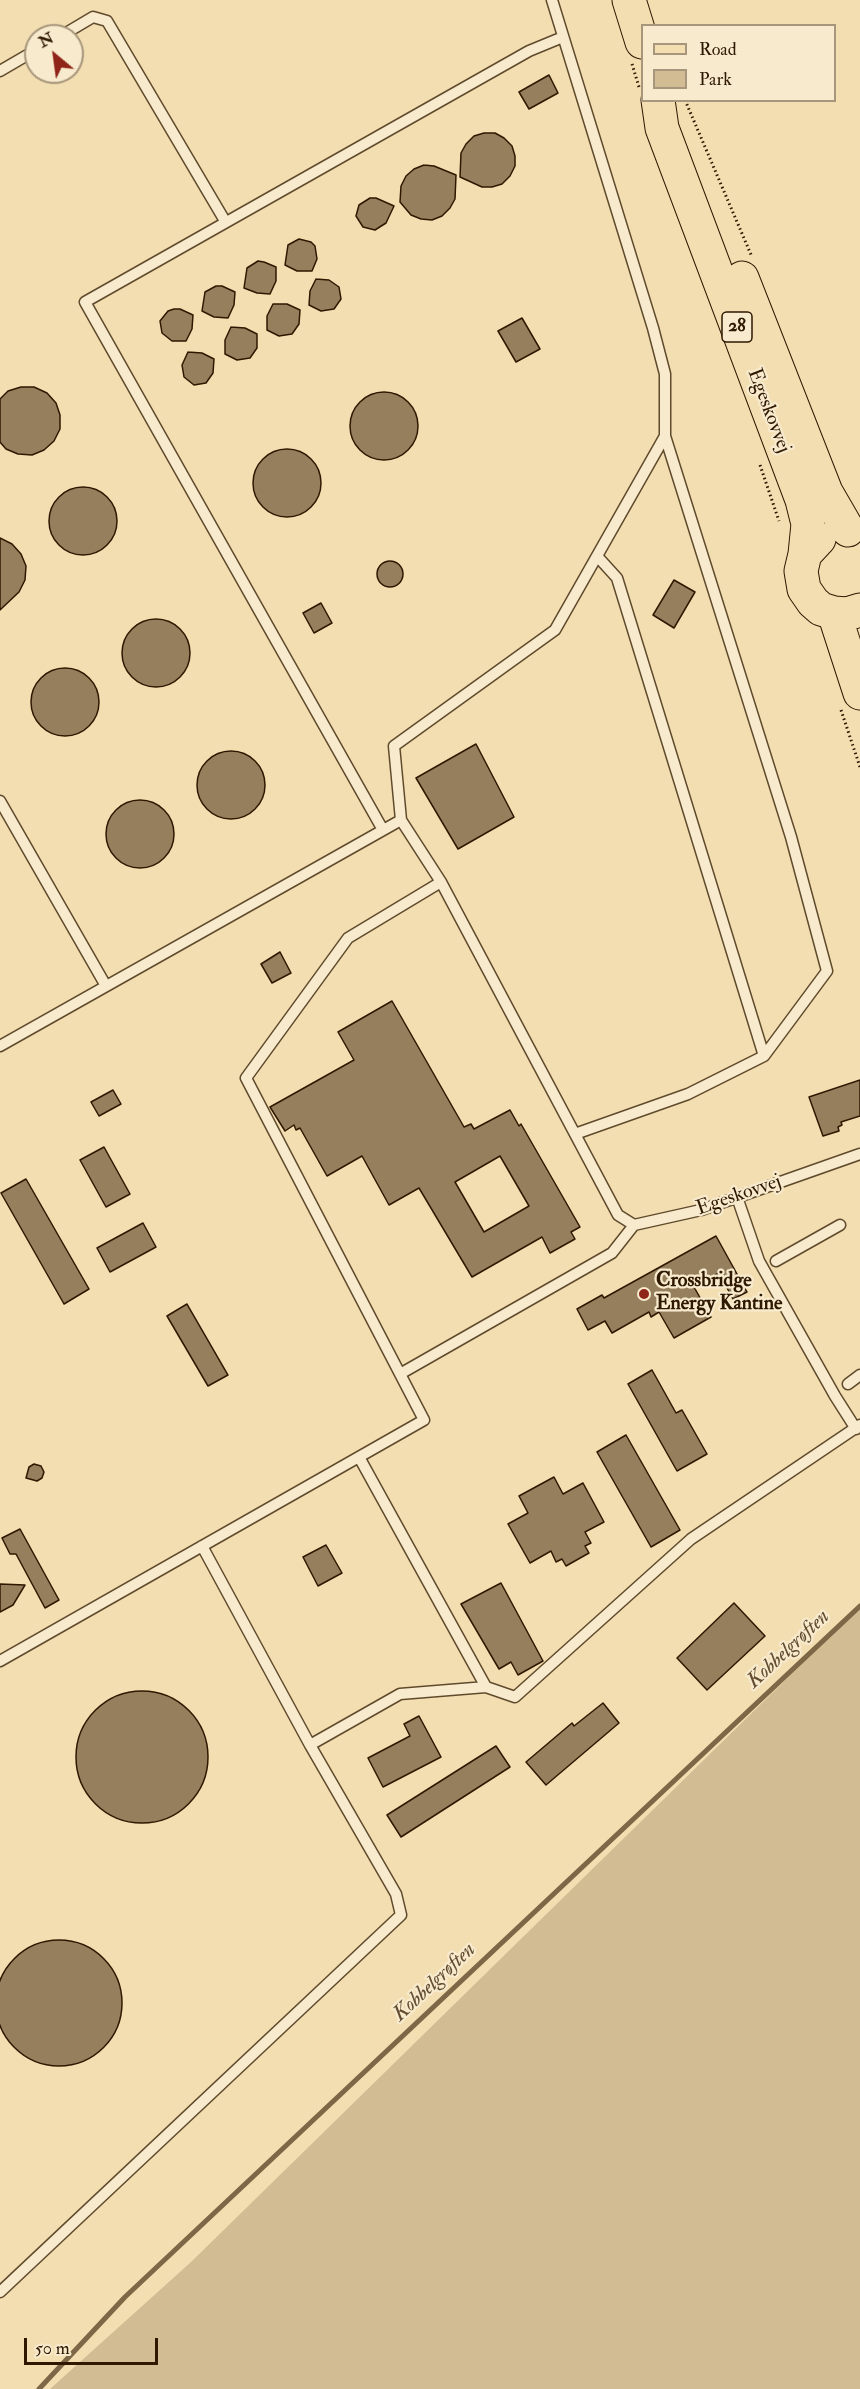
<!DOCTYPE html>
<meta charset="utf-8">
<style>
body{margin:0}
#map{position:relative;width:860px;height:2389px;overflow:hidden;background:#f3deb2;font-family:"IM FELL Double Pica",serif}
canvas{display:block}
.legend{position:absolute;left:641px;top:24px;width:195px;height:78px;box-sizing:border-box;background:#f7eacd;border:2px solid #a7967b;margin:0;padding:8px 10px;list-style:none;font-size:18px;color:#2f1800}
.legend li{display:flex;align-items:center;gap:12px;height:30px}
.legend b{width:30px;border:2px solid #a7967b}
.north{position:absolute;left:24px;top:24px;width:60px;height:60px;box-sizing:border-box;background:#f7eacd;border:2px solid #a7967b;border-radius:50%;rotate:331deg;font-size:16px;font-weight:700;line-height:24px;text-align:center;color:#2f1800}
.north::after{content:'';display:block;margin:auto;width:21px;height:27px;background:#8f2418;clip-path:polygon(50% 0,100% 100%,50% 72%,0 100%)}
.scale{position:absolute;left:24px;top:2338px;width:134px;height:27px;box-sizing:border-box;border:3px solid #2f1800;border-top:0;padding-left:8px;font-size:18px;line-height:21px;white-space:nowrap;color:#2f1800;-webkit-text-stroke:4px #f7eacd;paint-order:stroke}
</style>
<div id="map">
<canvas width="860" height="2389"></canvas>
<ul class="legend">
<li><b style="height:8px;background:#f3deb2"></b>Road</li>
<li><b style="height:16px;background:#d2bc94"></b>Park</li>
</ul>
<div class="north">N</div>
<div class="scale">50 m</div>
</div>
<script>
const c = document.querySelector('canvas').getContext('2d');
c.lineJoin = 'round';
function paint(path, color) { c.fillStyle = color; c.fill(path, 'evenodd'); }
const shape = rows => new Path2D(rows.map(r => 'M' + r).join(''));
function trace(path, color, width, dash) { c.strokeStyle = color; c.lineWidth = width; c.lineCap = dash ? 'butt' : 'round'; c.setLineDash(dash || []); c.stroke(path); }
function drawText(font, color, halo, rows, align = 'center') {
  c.font = font + ' "IM FELL Double Pica",serif'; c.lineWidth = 4.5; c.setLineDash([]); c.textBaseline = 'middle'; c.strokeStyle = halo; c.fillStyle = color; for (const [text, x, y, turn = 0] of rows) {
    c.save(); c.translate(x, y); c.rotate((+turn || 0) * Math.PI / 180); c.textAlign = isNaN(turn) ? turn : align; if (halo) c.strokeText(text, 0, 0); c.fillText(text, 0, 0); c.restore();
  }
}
paint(shape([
 [860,1607,860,2389,50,2389,191,2262]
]), '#d2bc94');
trace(shape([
 [39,2389,125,2297,860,1606]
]), '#7c6746', 5);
const building = shape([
 [549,75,558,93,529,109,519,92,549,75],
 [484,133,495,133,504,138,512,146,515,156,515,166,510,176,502,184,492,187,482,187,460,177,461,153,466,144,474,136,484,133],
 [424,165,434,166,456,175,455,199,450,208,442,216,432,220,421,219,411,215,400,202,401,186,406,176,414,169,424,165],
 [370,198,376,198,394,206,386,223,375,230,363,227,356,216,359,205,370,198],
 [299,239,311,242,315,246,317,259,312,271,297,271,285,265,288,245,299,239],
 [258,261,264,262,276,267,276,281,270,294,257,293,244,288,247,268,258,261],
 [316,279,329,280,339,287,341,299,334,309,321,311,309,305,310,291,316,279],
 [216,286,222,286,235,292,234,305,228,318,214,317,202,311,205,292,216,286],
 [273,304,287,304,300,310,299,324,292,334,279,336,267,330,267,316,273,304],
 [174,309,180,309,193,315,192,329,186,341,172,341,162,333,160,321,168,311,174,309],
 [522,318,540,349,516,362,498,331,522,318],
 [231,327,245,328,257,334,257,348,250,358,237,360,225,354,225,340,231,327],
 [188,352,202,353,214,359,213,373,206,383,194,385,184,377,182,365,188,352],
 [21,387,34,387,47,393,56,403,60,415,60,429,54,441,44,450,32,455,18,454,6,449,0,442,0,399,8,391,21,387],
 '350 426a34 34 0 1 1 68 0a34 34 0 1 1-68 0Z',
 '253 483a34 34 0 1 1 68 0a34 34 0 1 1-68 0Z',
 '49 521a34 34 0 1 1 68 0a34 34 0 1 1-68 0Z',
 [0,538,12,544,21,554,26,566,25,580,19,592,0,610,0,538],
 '377 574a13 13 0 1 1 26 0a13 13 0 1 1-26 0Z',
 [674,580,695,592,674,628,653,615,674,580],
 [321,603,332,623,314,633,303,613,321,603],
 '122 653a34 34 0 1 1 68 0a34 34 0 1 1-68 0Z',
 '31 702a34 34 0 1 1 68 0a34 34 0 1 1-68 0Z',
 [476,744,514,817,458,849,416,778,476,744],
 '197 785a34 34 0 1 1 68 0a34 34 0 1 1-68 0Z',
 '106 834a34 34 0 1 1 68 0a34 34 0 1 1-68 0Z',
 [280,952,291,973,272,983,261,964,280,952],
 [392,1001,464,1127,471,1124,474,1129,510,1110,519,1126,521,1124,580,1227,571,1232,575,1239,550,1253,542,1237,472,1277,419,1188,389,1205,362,1156,327,1176,300,1128,296,1130,294,1125,285,1131,270,1107,354,1060,338,1032,392,1001],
 [500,1156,529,1206,484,1232,455,1182,500,1156],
 [860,1080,860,1116,841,1122,842,1125,838,1127,839,1131,823,1136,809,1097,860,1080],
 [113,1090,121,1104,99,1116,91,1102,113,1090],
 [104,1147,130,1194,106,1207,80,1160,104,1147],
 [26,1179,89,1289,64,1304,1,1193,26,1179],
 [143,1223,156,1247,110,1272,97,1248,143,1223],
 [716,1236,747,1292,733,1299,719,1273,694,1287,711,1317,674,1338,659,1312,651,1317,649,1312,612,1333,605,1321,588,1330,577,1309,602,1295,604,1298,716,1236],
 [187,1304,228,1375,208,1386,167,1316,187,1304],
 [652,1370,676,1413,682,1410,707,1454,677,1471,628,1384,652,1370],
 [626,1435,680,1530,651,1547,597,1452,626,1435],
 [34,1464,41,1466,44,1472,42,1478,37,1481,26,1478,29,1467,34,1464],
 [554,1477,563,1494,583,1483,604,1522,585,1532,591,1543,585,1546,589,1553,566,1566,562,1559,556,1562,551,1551,530,1563,508,1524,528,1513,519,1496,554,1477],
 [20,1529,59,1600,45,1608,16,1554,10,1554,2,1538,20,1529],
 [326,1545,342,1573,318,1586,303,1557,326,1545],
 [501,1583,543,1661,518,1675,511,1662,499,1669,461,1604,501,1583],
 [0,1584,25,1585,13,1605,0,1612,0,1584],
 [734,1603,765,1636,707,1690,677,1658,734,1603],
 '76 1757a66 66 0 1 1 132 0a66 66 0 1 1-132 0Z',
 [603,1703,619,1723,546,1785,526,1762,572,1723,574,1726,603,1703],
 [419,1716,441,1757,383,1787,368,1758,410,1736,404,1724,419,1716],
 [496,1746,510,1767,401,1837,387,1815,496,1746],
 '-4 2003a63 63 0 1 1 126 0a63 63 0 1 1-126 0Z'
]);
paint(building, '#957f5d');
trace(building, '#2f1800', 1.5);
const lane = shape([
 [61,36,93,17,107,21,225,221],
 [0,71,36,50],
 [597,556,617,578,764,1056],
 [0,801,106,986],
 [383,830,85,302,529,51,563,37],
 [441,882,401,820,394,746,555,630,665,436,665,374,653,328,552,0],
 [0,1046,401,820],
 [575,1134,688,1094,764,1056,827,971,791,837,665,436],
 [737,1197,759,1261,835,1396,856,1429],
 [776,1261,840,1225],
 [400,1374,612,1253,634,1225],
 [848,1384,860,1375],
 [359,1457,486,1687],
 [0,1661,424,1420,246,1078,348,938,441,882,618,1215,634,1225,701,1210,860,1154],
 [310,1745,400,1694,486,1687,515,1697,691,1539,860,1425],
 [0,2292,401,1915,396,1894,310,1745,202,1546]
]);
const primary = shape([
 [629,0,642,42],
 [658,100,662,128,802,500,808,524,805,554],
 [742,278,826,492,848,530],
 [819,539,805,554,801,571,804,589,813,602,821,609,834,613,847,614,860,610],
 [834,613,860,693]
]);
trace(lane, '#604a2c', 13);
trace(primary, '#2f1800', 35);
trace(shape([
 [632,64,639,87],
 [685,100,752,257],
 [760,465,779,521],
 [841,710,860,767]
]), '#2f1800', 3, [1.5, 3]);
trace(lane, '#f7eacd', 10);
trace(primary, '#f3deb2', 33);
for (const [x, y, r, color] of [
 [644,1294,6,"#8f2418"]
]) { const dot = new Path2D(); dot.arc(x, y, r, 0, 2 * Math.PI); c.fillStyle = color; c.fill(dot); trace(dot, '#f7eacd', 2); }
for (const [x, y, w] of [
 [737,327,30]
]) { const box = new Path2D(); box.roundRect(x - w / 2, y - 15, w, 30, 4.5); c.fillStyle = '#f7eacd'; c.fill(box); trace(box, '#2f1800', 1.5); }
drawText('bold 18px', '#2f1800', null, [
 ["28",737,327]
]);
drawText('20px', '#2f1800', '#f7eacd', [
 ["Egeskovvej",768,411,69],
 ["Egeskovvej",739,1196,-19]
]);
drawText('bold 20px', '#2f1800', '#f7eacd', [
 ["Crossbridge",656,1282],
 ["Energy Kantine",656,1305]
], 'left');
drawText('italic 21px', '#634c2f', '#f7eacd', [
 ["Kobbelgrøften",789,1650,-43],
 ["Kobbelgrøften",435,1983,-43]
]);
</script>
